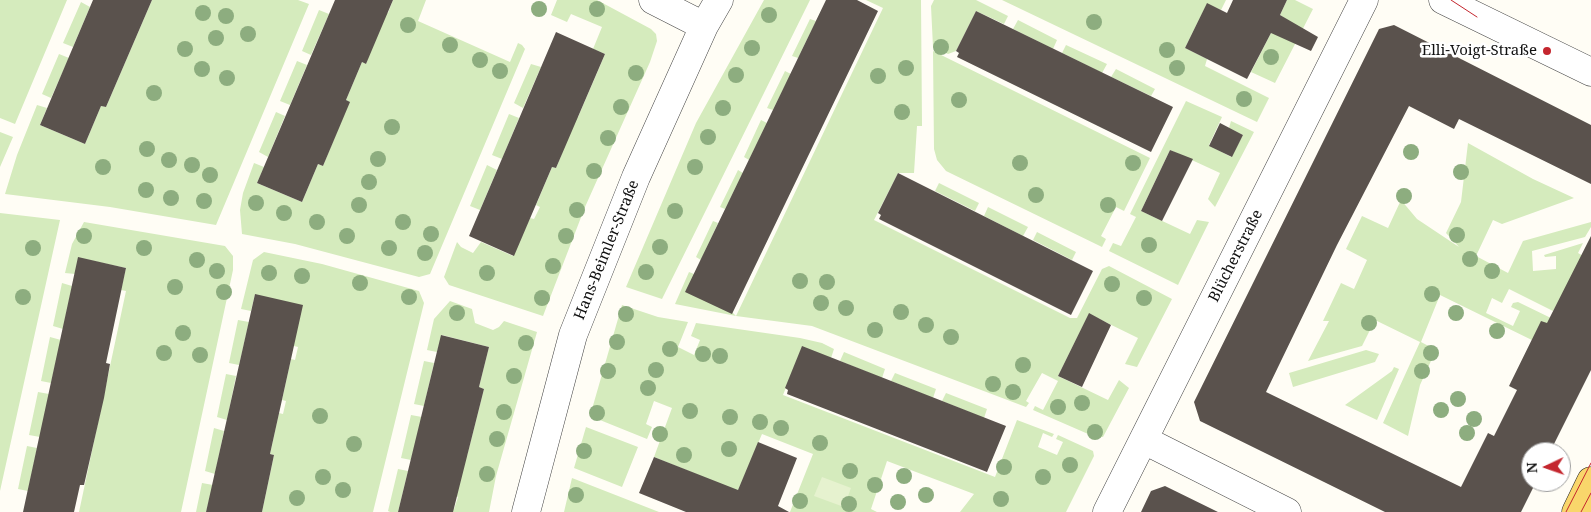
<!DOCTYPE html>
<meta charset="utf-8">
<style>
body{margin:0}
#map{position:relative;width:1591px;height:512px;overflow:hidden;background:#fffdf5;font-family:"Noto Serif",serif}
canvas{display:block}
.north{position:absolute;left:1521px;top:442px;width:50px;height:50px;box-sizing:border-box;background:#fff;border:1px solid #a0a0a0;border-radius:50%;rotate:267deg;font-size:14px;font-weight:700;line-height:20px;text-align:center;color:#111}
.north::after{content:'';display:block;margin:auto;width:18px;height:22px;background:#c4262e;clip-path:polygon(50% 0,100% 100%,50% 72%,0 100%)}
</style>
<div id="map">
<canvas width="1591" height="512"></canvas>
<div class="north">N</div>
</div>
<script>
const c = document.querySelector('canvas').getContext('2d');
c.lineJoin = 'round';
function paint(path, color) { c.fillStyle = color; c.fill(path, 'evenodd'); }
const shape = rows => new Path2D(rows.map(r => 'M' + r).join(''));
function trace(path, color, width, dash) { c.strokeStyle = color; c.lineWidth = width; c.lineCap = dash ? 'butt' : 'round'; c.setLineDash(dash || []); c.stroke(path); }
function drawText(font, color, halo, rows, align = 'center') {
  c.font = font + ' "Noto Serif",serif'; c.lineWidth = 5; c.setLineDash([]); c.textBaseline = 'middle'; c.strokeStyle = halo; c.fillStyle = color; for (const [text, x, y, turn = 0] of rows) {
    c.save(); c.translate(x, y); c.rotate((+turn || 0) * Math.PI / 180); c.textAlign = isNaN(turn) ? turn : align; if (halo) c.strokeText(text, 0, 0); c.fillText(text, 0, 0); c.restore();
  }
}
paint(shape([
 [0,0,67,0,15,124,0,118],
 [152,0,298,0,309,4,216,225,110,207,5,194,17,155,37,105,47,108,40,125,85,144,101,106,106,107],
 [393,0,426,0,418,21,510,62,518,43,522,45,525,49,430,274,419,277,295,244,242,234,240,210,243,193,254,163,264,167,257,183,302,202,318,164,323,166,349,102,346,100,362,62,366,64,383,11,388,13],
 [557,0,597,0,651,29,656,34,657,41,650,62,585,207,543,316,449,285,444,277,457,242,461,247,473,253,481,242,513,256,530,218,534,219,540,207,536,205,552,167,556,168,561,156,574,116,578,117,600,66,605,54,593,49,602,27,571,14,567,22,551,15],
 [764,0,810,0,662,299,626,287,696,123],
 [866,0,921,0,922,126,917,126,914,173,898,173,874,220,1070,318,1077,318,1102,269,1109,266,1172,299,1137,367,1125,364,1138,338,1089,314,1058,376,1108,400,1119,380,1129,388,1103,437,1095,437,1033,410,1035,406,1043,410,1058,381,1042,373,1026,401,1029,403,1026,407,812,326,736,316,675,304,689,272,694,274,736,316,883,8],
 [934,0,976,0,1008,16,1004,24,976,11,956,51,948,54,933,47,931,6],
 [1002,0,1226,0,1221,10,1207,4,1185,48,1207,59,1205,66,1269,98,1257,122],
 [1287,0,1295,0,1313,9,1275,83,1251,72,1271,33,1286,19,1280,15],
 [81,2,90,7,73,47,63,43],
 [319,10,329,14,311,55,302,51],
 [810,19,816,21,798,58,792,56],
 [1018,20,1057,40,1053,49,1013,29],
 [1066,45,1107,64,1102,73,1062,53],
 [933,51,1150,158,1124,211,1116,207,1101,236,1106,239,1102,247,946,171,937,160,934,149],
 [59,54,69,58,51,98,42,94],
 [297,61,307,65,290,105,280,101],
 [531,64,541,67,523,108,514,103],
 [1116,69,1155,89,1151,96,1111,77],
 [785,71,791,74,773,110,767,108],
 [1186,101,1222,117,1209,145,1231,157,1243,135,1229,128,1231,121,1254,132,1215,207,1208,199,1220,173,1170,150,1141,211,1190,234,1197,220,1209,222,1178,285,1109,251,1113,243,1121,246,1136,217,1130,214],
 [276,112,285,116,268,157,259,152],
 [509,114,519,118,502,159,492,155],
 [761,120,767,123,749,160,744,157],
 [0,132,13,137,0,167],
 [1468,143,1533,179,1574,198,1502,224,1493,220,1476,256,1508,273,1523,241,1591,222,1591,227,1585,237,1532,251,1533,271,1556,269,1556,256,1545,257,1544,255,1583,243,1578,253,1585,257,1553,311,1509,289,1502,303,1492,298,1486,313,1513,326,1520,311,1511,307,1513,303,1518,302,1553,319,1540,344,1440,295,1421,342,1436,350,1420,385,1408,436,1383,423,1420,342,1375,320,1362,346,1308,361,1329,321,1323,321,1341,283,1354,289,1367,260,1346,249,1362,216,1388,228,1401,200,1417,219,1459,247,1446,233,1461,202],
 [487,165,497,170,480,210,470,206],
 [738,170,743,173,725,209,720,207],
 [939,183,979,203,975,211,935,191],
 [988,207,1028,227,1023,236,984,216],
 [0,213,60,220,0,491],
 [713,221,718,223,701,260,696,257],
 [84,222,225,246,233,256,233,270,181,512,79,512,126,291,121,290,126,268,79,258,75,274,65,273,72,244],
 [1037,232,1076,252,1072,260,1033,240],
 [264,252,322,264,419,291,424,303,373,512,262,512,274,455,270,454,279,413,283,414,286,401,282,400,291,359,295,360,298,347,294,346,255,294,251,311,241,309,253,260],
 [62,283,72,286,63,329,53,326],
 [450,301,472,309,475,323,493,330,499,327,504,321,537,332,496,476,489,512,449,512,450,509,454,509,458,497,453,495,463,455,467,456,484,389,479,387,489,347,442,335,437,352,427,350,434,319],
 [622,305,658,317,688,322,678,347,694,355,700,340,691,336,696,323,800,338,822,343,834,349,831,358,802,347,783,395,995,477,1017,420,1054,434,1052,437,1043,433,1038,447,1057,455,1063,442,1056,439,1058,435,1093,451,1094,456,1066,512,960,512,974,494,887,461,871,509,877,512,790,512,813,454,762,434,737,493,723,485,654,457,672,408,654,401,646,424,652,427,647,439,590,416],
 [238,320,249,322,239,365,229,363],
 [50,337,61,340,51,383,41,381],
 [1366,350,1379,354,1375,362,1293,387,1289,373],
 [844,352,885,369,882,378,840,361],
 [424,361,434,363,424,406,414,404],
 [1394,367,1399,369,1377,420,1345,405,1392,371],
 [895,373,936,389,933,398,891,381],
 [226,374,236,376,227,420,217,417],
 [38,392,49,394,40,437,29,435],
 [946,393,987,409,984,418,942,401],
 [411,415,422,417,411,460,401,458],
 [586,427,638,447,622,487,574,468],
 [214,428,224,431,215,474,205,471],
 [27,446,37,448,28,491,18,489],
 [398,469,408,471,398,512,390,512,388,511],
 [572,478,659,512,564,512],
 [202,483,213,485,206,512,196,512]
]), '#d5ebbd');
paint(shape([
 [822,477,851,488,844,507,814,496]
]), '#e6f2cf');
paint(shape([
 [93,0,152,0,106,107,101,106,85,144,40,125],
 [335,0,393,0,366,64,362,62,346,100,350,102,323,166,318,164,302,202,257,183],
 [826,0,857,0,878,11,732,314,685,292],
 [1233,0,1287,0,1280,15,1318,37,1311,51,1271,33,1247,79,1185,48,1207,3,1227,13],
 [976,11,1173,107,1151,152,957,57,959,53,956,51],
 [1394,25,1591,125,1591,184,1459,119,1454,129,1409,106,1337,245,1266,392,1461,487,1488,433,1494,436,1517,390,1509,386,1541,321,1547,323,1591,236,1591,370,1550,452,1531,452,1531,482,1536,482,1521,512,1385,512,1200,421,1194,402,1379,29],
 [556,32,605,54,556,168,552,167,514,256,469,236],
 [1220,123,1243,135,1232,157,1209,146],
 [1170,150,1193,159,1162,221,1141,211],
 [898,173,1093,271,1071,315,879,219,881,215,878,213],
 [78,257,126,268,106,363,110,364,104,398,84,485,80,485,74,512,23,512],
 [255,294,303,305,270,454,274,455,262,512,206,512],
 [1089,313,1111,325,1082,387,1058,376],
 [441,335,489,347,479,387,484,389,453,512,398,512],
 [802,346,1006,426,987,472,787,394,788,390,785,388],
 [758,442,797,458,778,506,789,512,686,512,639,493,654,457,738,490],
 [1165,486,1218,512,1141,512,1151,491]
]), '#5a524d');
const minor = shape([
 [653,0,704,26],
 [1443,0,1591,72],
 [1144,440,1287,512],
 [526,512,573,335,636,177,704,26,719,0],
 [1107,512,1364,0]
]);
const major = shape([
 [1576,512,1591,481]
]);
trace(minor, '#444', 29);
trace(major, '#222', 29);
trace(minor, '#fff', 28);
trace(major, '#f9d66b', 28);
trace(shape([
 [1451,0,1477,17],
 [1566,512,1591,463],
 [1581,512,1591,493]
]), '#c4262e', 1);
c.fillStyle = '#8dad7f';
for (const [x, y] of [
 [539,9],
 [597,9],
 [203,13],
 [769,15],
 [226,16],
 [1094,22],
 [408,25],
 [248,34],
 [216,38],
 [450,45],
 [941,47],
 [752,48],
 [185,49],
 [1167,50],
 [1271,57],
 [480,60],
 [906,68],
 [1177,68],
 [202,69],
 [500,71],
 [636,73],
 [736,75],
 [878,76],
 [227,78],
 [154,93],
 [1244,99],
 [959,100],
 [621,107],
 [723,108],
 [902,112],
 [392,127],
 [708,137],
 [608,138],
 [147,149],
 [1411,152],
 [378,159],
 [169,160],
 [1020,163],
 [1133,163],
 [192,165],
 [103,167],
 [695,167],
 [594,171],
 [1461,172],
 [210,175],
 [369,182],
 [146,190],
 [1036,195],
 [1404,196],
 [171,198],
 [204,201],
 [256,203],
 [359,205],
 [1108,205],
 [577,210],
 [675,211],
 [284,213],
 [317,222],
 [403,222],
 [431,234],
 [1457,235],
 [84,236],
 [347,236],
 [566,236],
 [1149,245],
 [660,247],
 [33,248],
 [144,248],
 [389,248],
 [425,253],
 [1470,259],
 [197,260],
 [553,266],
 [217,271],
 [1492,271],
 [646,272],
 [269,273],
 [487,273],
 [302,276],
 [800,281],
 [827,282],
 [360,283],
 [1112,284],
 [175,287],
 [224,292],
 [1432,294],
 [23,297],
 [409,297],
 [542,298],
 [1144,298],
 [821,303],
 [846,308],
 [901,312],
 [457,313],
 [1456,313],
 [626,314],
 [1369,323],
 [926,325],
 [875,330],
 [1497,331],
 [183,333],
 [951,337],
 [617,342],
 [526,343],
 [670,349],
 [164,353],
 [1431,353],
 [703,354],
 [200,355],
 [720,356],
 [1023,365],
 [656,370],
 [608,371],
 [1422,371],
 [514,376],
 [993,384],
 [648,388],
 [1013,392],
 [1458,399],
 [1082,403],
 [1058,407],
 [1441,410],
 [690,411],
 [504,412],
 [597,413],
 [320,416],
 [730,417],
 [1474,419],
 [760,422],
 [781,428],
 [1095,432],
 [1467,433],
 [660,434],
 [497,439],
 [820,443],
 [354,444],
 [729,449],
 [584,451],
 [684,455],
 [1070,465],
 [1004,467],
 [850,471],
 [487,474],
 [904,476],
 [323,477],
 [1043,477],
 [875,485],
 [343,490],
 [576,495],
 [926,495],
 [297,498],
 [1001,499],
 [800,501],
 [898,502],
 [849,504]
]) { c.beginPath(); c.arc(x, y, 8, 0, 2 * Math.PI); c.fill(); }
for (const [x, y, r, color] of [
 [1547,51,5,"#c4262e"]
]) { const dot = new Path2D(); dot.arc(x, y, r, 0, 2 * Math.PI); c.fillStyle = color; c.fill(dot); trace(dot, '#fff', 2); }
drawText('15px', '#111', '#fff', [
 ["Elli-Voigt-Straße",1537,51]
], 'right');
drawText('15px', '#111', '#fff', [
 ["Hans-Beimler-Straße",607,250,-68],
 ["Blücherstraße",1236,256,-63]
]);
</script>
